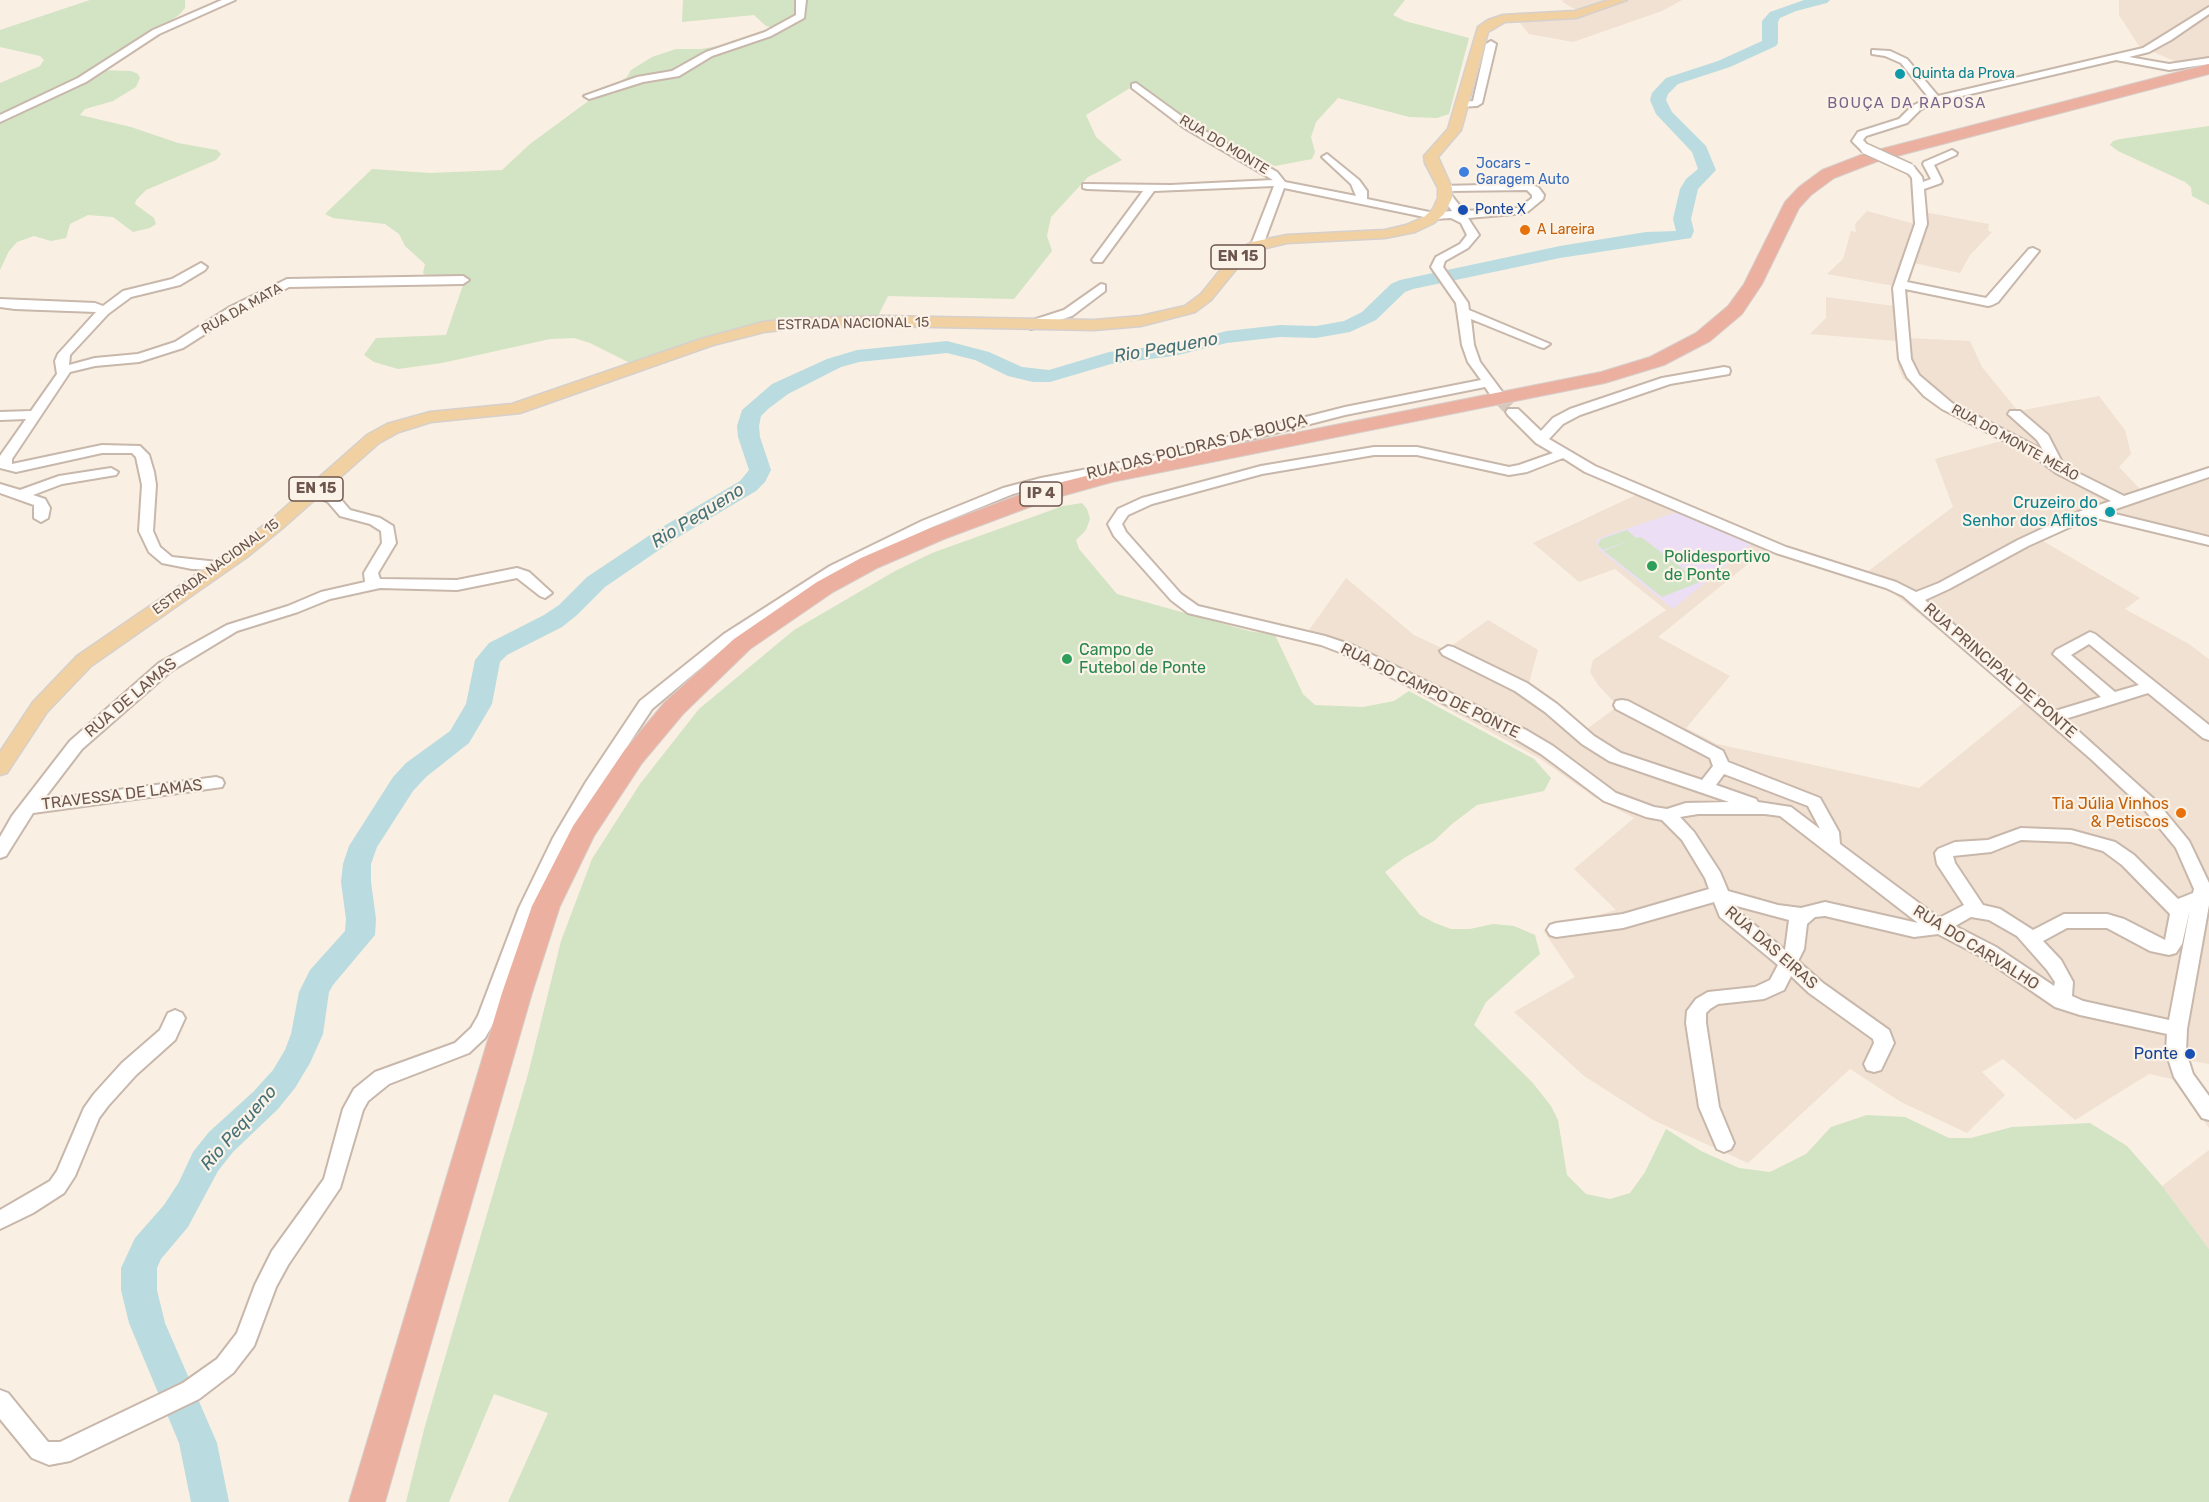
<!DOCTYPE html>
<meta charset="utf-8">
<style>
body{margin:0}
canvas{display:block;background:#f9efe2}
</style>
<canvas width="2209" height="1502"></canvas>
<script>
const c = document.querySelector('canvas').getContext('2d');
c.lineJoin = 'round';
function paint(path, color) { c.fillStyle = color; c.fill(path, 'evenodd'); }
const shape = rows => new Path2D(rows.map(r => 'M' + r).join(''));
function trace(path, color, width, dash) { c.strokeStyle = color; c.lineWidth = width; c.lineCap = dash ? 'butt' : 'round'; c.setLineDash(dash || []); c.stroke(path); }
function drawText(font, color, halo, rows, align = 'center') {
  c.font = font + ' Rubik,sans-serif'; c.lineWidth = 4.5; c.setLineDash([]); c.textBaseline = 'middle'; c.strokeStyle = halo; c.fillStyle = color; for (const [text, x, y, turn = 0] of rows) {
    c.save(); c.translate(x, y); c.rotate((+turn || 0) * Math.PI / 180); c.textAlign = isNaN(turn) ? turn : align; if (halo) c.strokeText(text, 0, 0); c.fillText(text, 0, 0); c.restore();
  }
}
paint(shape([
 [1565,0,1682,0,1662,11,1573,42,1529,34,1512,13,1576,10,1561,1],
 [2119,0,2209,0,2209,58,2177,62,2139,46,2119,15],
 [1913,210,1989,224,1988,231,1992,232,1970,255,1960,273,1914,263,1905,287,1908,338,1970,341,1982,367,2018,411,2099,396,2125,430,2131,454,2119,467,2142,491,2209,468,2209,544,2091,518,2043,541,2140,598,2125,609,2189,644,2209,659,2209,1064,2187,1060,2199,1087,2209,1099,2209,1128,2172,1079,2149,1074,2075,1120,2003,1059,1982,1072,2005,1095,1967,1133,1901,1102,1850,1069,1748,1163,1653,1120,1584,1076,1514,1012,1575,977,1543,930,1616,910,1574,869,1634,818,1594,797,1539,758,1307,633,1346,578,1414,635,1446,650,1488,620,1538,650,1529,683,1587,729,1618,706,1598,685,1590,672,1593,660,1666,610,1615,569,1579,582,1533,543,1651,488,1774,543,1658,637,1730,676,1686,728,1717,744,1919,788,2027,700,1867,572,1953,507,1935,459,2001,441,1926,397,1903,378,1898,366,1897,341,1810,334,1826,318,1826,297,1894,306,1894,286,1827,274,1843,259,1851,231,1856,232,1855,224,1867,211,1915,224],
 [2209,1150,2209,1249,2162,1186]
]), '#f0e1d2');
paint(shape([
 [1680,511,1753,543,1673,609,1600,550,1596,541,1602,537]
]), '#ecdff5');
paint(shape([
 [90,0,185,0,185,8,179,15,97,70,131,71,138,74,140,78,136,87,113,101,85,109,80,115,131,127,178,143,217,150,221,154,216,160,146,190,136,200,135,204,154,218,156,224,150,228,133,232,113,217,88,215,70,224,66,238,51,241,34,236,17,242,9,251,0,270,0,83,40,66,44,60,40,56,0,47,0,30],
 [683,0,1405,0,1393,15,1405,21,1469,38,1449,114,1437,118,1409,117,1338,98,1316,122,1311,137,1315,152,1312,159,1275,166,1191,132,1130,88,1086,115,1096,137,1122,160,1088,177,1051,217,1047,236,1052,251,1014,299,888,296,877,318,757,323,719,333,632,364,590,343,574,338,550,339,442,363,398,369,374,362,364,355,376,338,446,335,464,282,436,282,423,273,425,264,405,246,399,234,385,224,333,218,325,214,372,169,430,173,502,170,530,144,587,102,627,77,631,70,652,57,676,49,701,49,741,42,760,36,774,28,766,26,754,15,682,22],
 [2209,126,2209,205,2192,196,2191,187,2185,182,2118,151,2110,145,2113,141,2120,139],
 [1082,503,1087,509,1090,519,1086,530,1076,540,1079,549,1117,594,1249,631,1275,635,1303,694,1315,705,1363,707,1394,701,1409,691,1534,759,1551,778,1544,791,1477,805,1452,824,1434,841,1404,858,1385,872,1420,915,1435,923,1451,929,1470,929,1493,924,1514,926,1535,935,1540,954,1486,1002,1474,1025,1532,1082,1551,1106,1558,1120,1567,1175,1586,1194,1610,1199,1630,1193,1645,1172,1666,1129,1701,1151,1739,1168,1770,1172,1806,1154,1831,1127,1867,1115,1905,1117,1949,1138,1971,1138,2012,1127,2090,1123,2127,1146,2162,1186,2209,1249,2209,1502,508,1502,548,1413,494,1394,449,1502,406,1502,425,1426,528,1074,561,941,592,859,640,784,699,709,794,630,895,571,932,553,1063,506],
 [1627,530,1636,538,1641,537,1700,582,1662,597,1604,551,1631,540,1603,550,1598,545,1601,539]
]), '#d2e4c3');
paint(shape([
 [1804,0,1830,0,1827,3,1796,11,1780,18,1778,22,1778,43,1776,46,1730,67,1678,84,1668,94,1666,100,1672,112,1706,146,1716,170,1698,189,1691,219,1694,231,1691,238,1560,258,1413,289,1405,292,1376,320,1350,332,1316,338,1280,337,1227,343,1174,356,1111,364,1050,382,1033,382,1008,376,975,360,947,353,859,362,841,367,788,394,768,409,761,416,759,426,760,437,771,470,765,482,756,491,675,539,605,587,577,615,562,627,507,655,500,662,492,704,469,743,426,777,413,791,377,847,371,864,371,882,376,919,375,935,333,985,329,992,323,1034,310,1063,295,1088,278,1109,233,1152,218,1171,188,1227,161,1259,157,1268,157,1290,165,1323,217,1443,229,1502,191,1502,179,1443,129,1323,121,1290,121,1268,135,1238,164,1205,179,1182,193,1152,209,1132,254,1091,273,1070,285,1050,291,1034,299,992,310,970,345,931,346,919,341,882,343,864,349,846,393,777,406,763,450,731,466,704,475,660,489,643,544,615,559,605,587,577,659,529,740,481,749,470,738,437,737,426,742,410,772,384,827,359,857,350,947,341,989,352,1022,367,1049,370,1109,352,1174,344,1227,331,1280,325,1316,326,1344,321,1362,312,1391,284,1400,280,1560,246,1646,232,1676,231,1673,219,1680,189,1686,179,1698,169,1692,152,1656,114,1650,100,1652,93,1666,78,1718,61,1762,41,1762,21,1770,12,1804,0]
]), '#badce0');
trace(shape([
 [1499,397,1513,412]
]), '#d6c9bc', 14, [14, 7]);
const minor = shape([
 [222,0,235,0,159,34,86,82,0,122,0,115,78,78,153,30,222,0],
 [796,0,806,0,804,18,771,36,712,56,679,76,643,82,589,99,584,96,637,77,672,71,706,52,765,32,796,15,796,0],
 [2209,7,2209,14,2171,40,2149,52,2129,57,2169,64,2209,58,2209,64,2169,70,2116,60,1932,103,1920,110,1907,123,1866,136,1863,140,1871,149,1870,151,1862,151,1852,141,1858,132,1899,119,1912,106,1929,98,1901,63,1885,56,1872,54,1872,50,1890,51,1907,59,1938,96,2143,48,2209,7],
 [1491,41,1496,44,1482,103,1477,106,1457,107,1457,103,1473,101,1486,44,1491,41],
 [1136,83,1191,123,1277,172,1285,182,1356,196,1351,184,1322,157,1327,154,1359,180,1367,191,1367,199,1434,213,1452,211,1440,194,1444,191,1439,188,1441,186,1528,184,1538,187,1544,195,1543,199,1526,213,1468,218,1479,235,1468,248,1445,261,1443,267,1468,303,1469,310,1550,344,1544,348,1540,347,1471,319,1474,345,1480,362,1506,397,1504,400,1494,400,1485,387,1345,415,1147,466,1042,486,1013,494,932,527,840,572,734,640,652,709,599,789,571,838,537,908,497,1017,485,1038,469,1053,389,1084,368,1101,363,1110,340,1188,288,1265,276,1287,254,1346,233,1373,199,1399,70,1461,49,1465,32,1458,0,1419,0,1390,8,1393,48,1442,60,1442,183,1383,217,1359,237,1333,255,1285,272,1251,324,1179,343,1109,354,1089,375,1072,455,1043,471,1028,478,1016,519,908,553,838,586,782,640,701,724,634,830,566,922,521,1003,488,1041,478,1145,458,1345,407,1481,380,1468,362,1462,345,1456,303,1431,267,1436,257,1460,244,1467,235,1461,223,1451,218,1434,219,1284,188,1263,245,1257,248,1251,245,1274,186,1154,191,1102,262,1094,262,1092,260,1143,191,1087,189,1083,188,1083,184,1171,185,1273,180,1183,127,1132,88,1132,84,1136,83],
 [1527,190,1532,195,1532,198,1519,208,1464,211,1448,191,1527,190],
 [1952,150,1957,153,1956,155,1934,165,1942,181,1941,183,1924,189,1927,224,1907,282,1986,298,2029,249,2033,248,2039,251,1998,302,1992,305,1988,306,1905,289,1911,359,1919,375,1952,403,2043,450,2037,440,2008,414,2010,411,2020,411,2048,435,2064,466,2124,496,2209,468,2209,477,2107,512,2209,537,2209,545,2092,517,2028,546,1949,589,1925,600,2055,711,2101,697,2053,654,2056,650,2090,632,2095,634,2209,725,2209,740,2203,738,2148,693,2065,719,2156,801,2189,841,2209,883,2209,905,2187,1029,2186,1052,2193,1074,2209,1096,2209,1120,2202,1118,2174,1077,2166,1052,2167,1034,2080,1015,2055,1007,1982,957,1938,934,1914,937,1825,916,1815,917,1807,924,1804,949,1798,961,1823,983,1889,1030,1894,1043,1881,1070,1874,1072,1867,1070,1864,1064,1874,1043,1873,1039,1809,993,1791,976,1784,990,1764,999,1718,1004,1710,1009,1706,1013,1706,1023,1719,1107,1734,1143,1731,1149,1724,1152,1717,1149,1699,1107,1686,1023,1687,1011,1696,999,1708,992,1755,987,1770,980,1778,965,1720,917,1714,902,1623,928,1556,937,1550,935,1547,930,1550,925,1556,923,1623,914,1709,889,1705,878,1682,840,1662,820,1646,817,1604,801,1541,754,1514,738,1342,653,1321,645,1188,613,1171,600,1114,536,1108,524,1118,509,1142,498,1261,466,1374,447,1417,447,1509,467,1519,465,1553,453,1536,443,1508,415,1506,412,1508,409,1518,409,1541,431,1553,418,1570,409,1662,378,1724,367,1729,368,1730,371,1729,374,1670,384,1580,415,1563,424,1549,439,1595,466,1786,547,1896,582,1916,592,1939,583,2018,540,2078,512,2111,501,2056,473,2032,455,1942,409,1924,396,1907,377,1899,359,1893,288,1915,224,1912,178,1905,169,1910,166,1914,167,1922,177,1923,182,1931,179,1923,164,1924,162,1952,150],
 [1374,455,1417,455,1509,475,1527,472,1563,458,1585,472,1776,553,1886,588,1903,596,2092,760,2144,809,2176,848,2194,889,2193,893,2178,899,2134,855,2115,842,2071,830,2021,828,1988,840,1955,842,1938,849,1935,853,1937,864,1964,905,1939,918,1840,844,1839,832,1820,798,1728,762,1723,751,1628,701,1622,700,1616,701,1614,705,1616,709,1710,758,1713,766,1702,780,1621,753,1594,736,1557,704,1527,683,1453,647,1448,646,1440,651,1443,655,1515,691,1545,712,1582,744,1609,761,1729,802,1686,803,1667,809,1654,807,1616,793,1553,746,1526,730,1352,645,1325,636,1198,606,1181,594,1126,532,1122,524,1128,515,1152,504,1262,474,1374,455],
 [2089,644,2139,685,2115,692,2071,655,2089,644],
 [1724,774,1808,806,1820,829,1791,807,1758,802,1756,799,1716,785,1724,774],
 [1698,814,1765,814,1780,816,1918,923,1825,902,1801,908,1778,905,1728,891,1720,872,1694,832,1680,817,1698,814],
 [2021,840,2071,842,2103,851,2122,865,2170,914,2165,940,2124,919,2107,914,2064,914,2033,930,2000,909,1983,905,1955,863,1953,856,1991,852,2021,840],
 [1733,905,1789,920,1785,950,1734,908,1733,905],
 [2190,909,2169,1020,2083,1001,2072,996,2073,982,2061,960,2043,941,2067,928,2107,928,2150,951,2169,955,2176,953,2182,944,2190,909],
 [1971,917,1989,920,2017,936,2047,970,2055,982,2054,986,1996,947,1955,926,1971,917],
 [201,263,207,267,205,270,180,285,131,297,108,314,70,355,69,365,95,358,138,354,175,342,230,307,287,279,463,276,469,280,463,284,289,287,238,313,183,348,139,362,95,366,70,372,12,459,12,464,102,445,140,446,149,455,154,472,156,485,153,531,160,547,172,557,227,563,229,566,227,569,222,570,192,569,162,563,149,552,139,531,142,485,136,457,132,453,102,453,16,472,0,468,0,456,26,419,0,420,0,412,31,411,57,374,55,361,58,354,96,312,15,309,0,307,0,299,95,303,103,306,123,291,172,279,201,263],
 [1101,284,1105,285,1105,291,1072,316,1031,329,1025,325,1027,322,1064,310,1101,284],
 [111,468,118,472,116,475,62,484,33,495,45,499,50,508,48,518,41,522,34,518,34,505,0,493,0,484,20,490,59,476,111,468],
 [315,487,338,496,350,510,380,518,393,526,396,543,378,573,380,579,457,580,517,568,529,572,552,593,545,598,540,596,517,578,457,590,380,588,330,599,298,612,237,631,171,671,82,749,43,800,216,777,222,779,224,783,222,787,33,813,6,856,0,858,0,837,12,816,70,741,159,663,227,625,288,606,321,592,365,582,364,573,382,543,381,531,370,524,340,516,328,502,310,494,308,491,310,488,315,487],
 [175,1010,182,1013,185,1018,175,1040,136,1075,108,1106,99,1118,75,1176,64,1193,33,1213,0,1229,0,1210,50,1181,57,1171,84,1108,94,1094,122,1063,160,1030,168,1013,175,1010]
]);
const major = shape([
 [1609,0,1627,0,1576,18,1505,22,1488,32,1461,130,1438,157,1452,188,1452,198,1444,214,1434,223,1415,232,1385,238,1287,243,1262,249,1246,257,1211,300,1195,312,1141,326,1094,330,882,326,797,328,764,332,713,345,520,413,431,422,399,432,379,443,285,526,247,557,91,666,47,712,7,773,0,775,0,752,33,702,77,656,233,549,273,518,367,435,387,424,430,412,512,404,701,339,763,322,797,318,882,316,1094,320,1141,316,1185,306,1201,294,1236,251,1252,242,1287,235,1385,230,1406,225,1424,217,1433,209,1438,198,1438,188,1425,163,1424,156,1448,129,1478,27,1488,20,1503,15,1575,11,1609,0]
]);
const highway = shape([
 [2209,64,2209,74,1878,161,1834,178,1811,195,1799,208,1762,284,1742,314,1710,341,1664,365,1605,383,1112,482,1051,499,944,539,877,568,833,592,750,649,683,714,642,763,594,836,560,906,532,993,385,1502,349,1502,502,993,532,906,573,826,624,751,665,702,734,639,817,582,861,558,928,529,1035,489,1109,470,1601,372,1650,357,1696,333,1728,306,1744,284,1785,202,1799,187,1822,170,1866,153,2209,64]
]);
trace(minor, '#c8b7ab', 4);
trace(major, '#d6d0cd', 3);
trace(highway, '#d6d0cd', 2);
paint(minor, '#fff');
paint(major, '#f1d0a2');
paint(highway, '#ecb0a0');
const minorBridge = shape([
 [1866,149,1910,169]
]);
trace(minorBridge, '#c8b7ab', 13, []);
trace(minorBridge, '#fff', 10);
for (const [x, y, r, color] of [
 [1900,74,6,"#0f9aa8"],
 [1464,172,6,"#3f7fe0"],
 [1463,210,6,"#1a4fb4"],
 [1525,230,6,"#e8710a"],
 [2110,512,6,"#0f9aa8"],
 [1652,566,6,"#2e9e5b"],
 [1067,659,6,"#2e9e5b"],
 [2181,813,6,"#e8710a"],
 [2190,1054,6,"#1a4fb4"]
]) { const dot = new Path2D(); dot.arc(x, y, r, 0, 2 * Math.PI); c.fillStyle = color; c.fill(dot); trace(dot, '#fcf3e8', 2); }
drawText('14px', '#0d838f', '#fcf3e8', [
 ["Quinta da Prova",1912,74]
], 'left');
drawText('14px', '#6d564c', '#fcf3e8', [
 ["RUA DO MONTE",1224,145,31],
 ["RUA DA MATA",242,309,-29],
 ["ESTRADA NACIONAL 15",853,324,-1],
 ["RUA DO MONTE MEÃO",2015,443,29],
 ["ESTRADA NACIONAL 15",216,567,-36]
]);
drawText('14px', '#366cbe', '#fcf3e8', [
 ["Jocars -",1476,164],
 ["Garagem Auto",1476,180]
], 'left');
drawText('14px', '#164399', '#fcf3e8', [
 ["Ponte X",1475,210]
], 'left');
drawText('14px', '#c56008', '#fcf3e8', [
 ["A Lareira",1537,230]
], 'left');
c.letterSpacing = '1.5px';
drawText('15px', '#7b648a', '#fcf3e8', [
 ["BOUÇA DA RAPOSA",1907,104]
]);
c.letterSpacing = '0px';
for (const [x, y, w] of [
 [1238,257,54],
 [316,489,54],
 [1041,494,42]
]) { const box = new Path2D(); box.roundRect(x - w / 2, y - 12, w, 24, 4.5); c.fillStyle = '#fcf3e8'; c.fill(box); trace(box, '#6d564c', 1.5); }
drawText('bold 15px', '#6d564c', null, [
 ["EN 15",1238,257],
 ["EN 15",316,489],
 ["IP 4",1041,494]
]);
drawText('16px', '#6d564c', '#fcf3e8', [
 ["RUA DAS POLDRAS DA BOUÇA",1197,447,-14],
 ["RUA PRINCIPAL DE PONTE",2000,671,41],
 ["RUA DO CAMPO DE PONTE",1430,691,26],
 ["RUA DE LAMAS",131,698,-40],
 ["TRAVESSA DE LAMAS",122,795,-7],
 ["RUA DAS EIRAS",1771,948,41],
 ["RUA DO CARVALHO",1976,948,32]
]);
drawText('16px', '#0d838f', '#fcf3e8', [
 ["Cruzeiro do",2098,503],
 ["Senhor dos Aflitos",2098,521]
], 'right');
drawText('16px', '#27864d', '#fcf3e8', [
 ["Polidesportivo",1664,557],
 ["de Ponte",1664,575],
 ["Campo de",1079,650],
 ["Futebol de Ponte",1079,668]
], 'left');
drawText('16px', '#c56008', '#fcf3e8', [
 ["Tia Júlia Vinhos",2169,804],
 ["& Petiscos",2169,822]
], 'right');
drawText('16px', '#164399', '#fcf3e8', [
 ["Ponte",2178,1054]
], 'right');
drawText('italic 18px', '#457278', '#fcf3e8', [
 ["Rio Pequeno",1166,348,-10],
 ["Rio Pequeno",698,516,-32],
 ["Rio Pequeno",239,1128,-49]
]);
</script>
